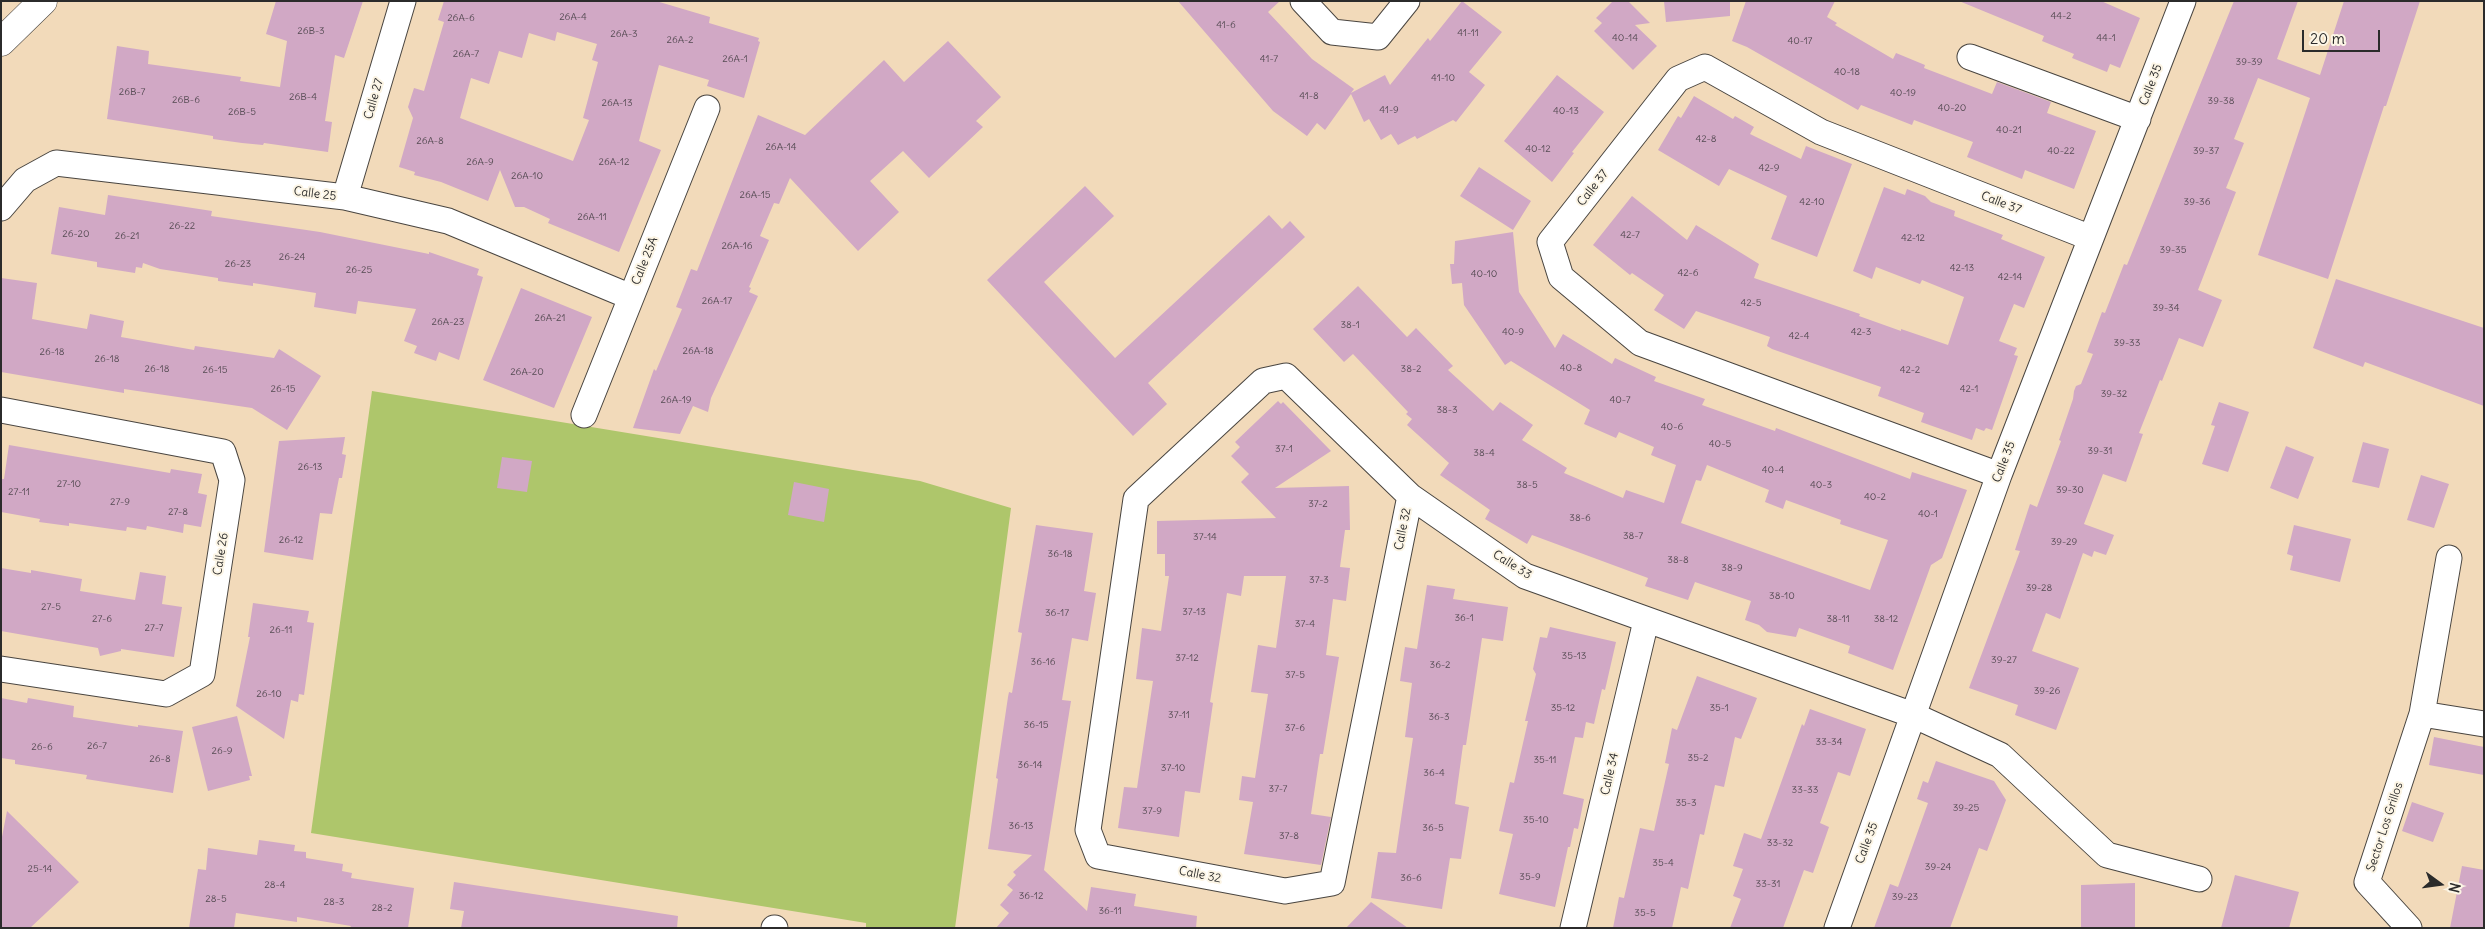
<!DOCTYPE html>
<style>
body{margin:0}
#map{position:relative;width:2485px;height:929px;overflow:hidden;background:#f2daba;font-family:Delius,sans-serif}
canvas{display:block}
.frame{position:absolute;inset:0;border:2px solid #2b2b2b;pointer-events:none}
.north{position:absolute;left:2415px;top:859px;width:50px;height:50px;-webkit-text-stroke:4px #fcf5e5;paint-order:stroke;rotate:104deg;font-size:14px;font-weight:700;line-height:20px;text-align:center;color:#2b2b2b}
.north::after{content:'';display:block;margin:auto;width:18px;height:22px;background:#2b2b2b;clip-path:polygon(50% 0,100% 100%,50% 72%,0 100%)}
.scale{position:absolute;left:2302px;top:30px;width:78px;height:22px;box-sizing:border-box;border:2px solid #2b2b2b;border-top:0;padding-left:6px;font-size:15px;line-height:18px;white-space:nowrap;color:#2b2b2b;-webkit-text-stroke:4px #fcf5e5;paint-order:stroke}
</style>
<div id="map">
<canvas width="2485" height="929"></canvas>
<div class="frame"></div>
<div class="north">N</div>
<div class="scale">20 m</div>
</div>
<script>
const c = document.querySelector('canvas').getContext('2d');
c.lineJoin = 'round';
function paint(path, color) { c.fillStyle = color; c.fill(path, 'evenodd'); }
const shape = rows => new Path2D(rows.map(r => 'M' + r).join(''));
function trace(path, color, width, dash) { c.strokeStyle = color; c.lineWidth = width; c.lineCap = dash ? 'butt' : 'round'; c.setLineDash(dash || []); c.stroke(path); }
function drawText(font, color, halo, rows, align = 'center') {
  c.font = font + ' Delius,sans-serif'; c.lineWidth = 4; c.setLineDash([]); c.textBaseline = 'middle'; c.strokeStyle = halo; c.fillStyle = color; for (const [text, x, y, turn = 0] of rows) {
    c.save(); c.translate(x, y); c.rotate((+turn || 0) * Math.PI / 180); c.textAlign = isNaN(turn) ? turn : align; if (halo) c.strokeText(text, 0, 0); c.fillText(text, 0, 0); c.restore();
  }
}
paint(shape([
 [372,391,920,481,1011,508,955,928,866,928,866,923,311,833]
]), '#aec66b');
paint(shape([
 [276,1,363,1,344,58,335,55,325,121,332,122,328,152,264,143,263,145,242,143,213,139,213,136,107,119,117,46,149,51,148,64,241,77,240,81,280,87,287,41,266,34],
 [444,1,656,1,710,17,709,23,759,38,758,41,760,42,744,98,707,86,709,80,659,65,639,141,661,150,619,252,548,223,550,219,524,207,515,207,500,170,488,201,441,182,414,175,415,172,399,167,413,118,408,107,414,88,424,91,444,22,438,20],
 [557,32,597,44,592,60,598,62,583,118,589,120,573,161,460,118,471,78,489,84,499,51,522,58,529,33,555,41],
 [1178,1,1280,1,1268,12,1312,59,1354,89,1351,93,1385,75,1390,85,1428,38,1430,41,1462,1,1502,32,1469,72,1485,85,1456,122,1453,120,1417,139,1415,136,1398,145,1391,134,1381,140,1369,119,1364,122,1351,94,1325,130,1317,123,1307,136,1273,111],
 [1613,1,1628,1,1650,23,1635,25,1657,46,1633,70,1594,31,1602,23,1596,18],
 [1664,1,1730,1,1730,16,1666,22],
 [1746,1,1835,1,1827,17,1837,23,1835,25,1893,59,1896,53,1925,65,1924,68,1992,94,1997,82,2051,102,2047,113,2096,131,2074,189,2025,170,2022,179,1967,157,1973,142,1914,120,1912,125,1861,105,1858,110,1747,47,1732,41],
 [1959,1,2101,1,2140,18,2120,68,2110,64,2107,72,2072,58,2074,54,2042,41,2044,36],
 [2234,1,2298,1,2277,59,2320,75,2344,1,2420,1,2386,106,2384,106,2328,279,2258,255,2310,98,2258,78,2234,139,2244,143,2226,188,2236,192,2198,290,2222,300,2203,347,2179,338,2162,381,2160,380,2139,433,2143,434,2126,482,2103,474,2084,524,2114,535,2106,555,2094,551,2092,557,2083,553,2060,619,2046,613,2032,651,2079,668,2056,730,2015,715,2018,705,1969,688,2020,551,2015,550,2030,504,2037,507,2061,441,2059,440,2073,399,2074,391,2076,386,2081,384,2093,354,2087,352,2102,312,2105,313,2124,264,2127,265],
 [948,41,1001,97,976,121,983,127,929,178,903,151,870,181,899,212,858,251,790,178,779,204,774,203,760,236,769,240,749,287,751,288,749,292,758,296,711,398,708,412,693,406,680,434,633,428,654,369,656,371,682,309,676,307,691,269,697,271,758,115,805,135,884,60,904,82],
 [1557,75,1604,112,1572,152,1574,153,1552,182,1504,141],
 [1694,96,1733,119,1735,116,1754,127,1750,134,1801,159,1806,146,1852,164,1817,257,1771,239,1787,196,1729,169,1719,186,1658,150,1678,116,1681,118],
 [1479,167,1531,201,1513,230,1460,196],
 [1085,186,1114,216,1044,282,1115,358,1269,215,1282,229,1290,221,1305,237,1148,383,1167,404,1133,436,987,280],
 [1884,187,1905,195,1907,189,1925,196,1931,202,1955,211,1954,216,2003,235,2001,239,2045,257,2024,308,2014,304,1999,341,2017,348,2014,355,2018,356,1992,430,1986,428,1984,431,1976,428,1972,440,1921,422,1924,413,1878,396,1881,387,1772,349,1767,346,1770,337,1696,311,1684,329,1654,310,1664,295,1632,273,1630,275,1593,245,1632,196,1687,240,1696,225,1759,264,1754,278,1860,314,1859,316,1901,331,1901,329,1948,345,1964,297,1922,280,1920,284,1876,267,1872,279,1853,271],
 [108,195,212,211,211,216,320,232,429,254,429,252,479,269,477,275,483,277,459,360,439,352,436,361,414,353,417,346,404,341,416,309,358,301,356,314,314,307,316,293,253,283,253,286,218,281,218,278,160,269,143,263,142,268,136,267,135,273,97,267,97,262,51,254,59,207,105,215],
 [1513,232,1519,292,1555,348,1563,334,1612,364,1615,358,1656,377,1654,381,1705,399,1702,405,1775,431,1776,428,1910,479,1912,472,1967,490,1942,558,1931,565,1893,670,1848,653,1850,646,1799,628,1796,637,1767,632,1759,625,1745,620,1751,601,1695,582,1688,600,1645,586,1648,578,1532,535,1527,544,1485,519,1490,510,1440,475,1449,463,1407,425,1412,419,1406,414,1408,412,1353,354,1344,362,1313,329,1358,286,1407,337,1416,328,1453,366,1448,370,1493,411,1500,402,1533,425,1522,440,1567,468,1564,473,1623,498,1626,490,1664,503,1676,465,1651,455,1654,447,1619,432,1616,438,1584,424,1590,410,1511,361,1505,365,1464,305,1462,283,1452,284,1450,264,1454,264,1455,241],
 [1707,465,1769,490,1765,502,1783,509,1786,500,1841,520,1840,524,1888,540,1870,590,1681,523,1696,480,1701,481],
 [1,278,37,283,32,319,87,329,90,314,124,321,121,337,194,350,195,346,274,358,279,349,321,376,287,430,252,408,124,389,124,393,1,372],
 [2336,279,2484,328,2484,406,2365,362,2363,367,2313,348],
 [521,288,592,317,554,408,483,380],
 [1278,401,1281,404,1283,402,1331,451,1275,488,1349,486,1350,530,1345,530,1340,567,1350,568,1346,601,1333,599,1326,655,1339,657,1323,754,1320,754,1311,814,1331,817,1321,865,1244,854,1253,802,1239,800,1242,776,1255,778,1268,694,1251,692,1258,645,1276,648,1286,576,1244,576,1241,596,1227,593,1210,702,1213,703,1200,793,1185,791,1179,837,1118,828,1124,787,1137,788,1153,681,1136,679,1142,628,1161,631,1169,576,1165,576,1165,554,1157,554,1157,521,1276,518,1241,482,1249,474,1231,456,1240,447,1235,442],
 [2219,402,2249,412,2228,472,2202,464,2215,426,2211,425],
 [345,437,342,454,346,455,342,478,339,478,332,514,320,513,313,560,264,552,279,441],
 [2363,442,2389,449,2379,488,2352,482],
 [9,445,170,473,171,469,202,474,198,493,207,495,201,527,184,524,183,533,147,526,146,530,127,527,126,531,69,523,69,526,39,522,40,519,1,512,1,479,4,479],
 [2286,446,2314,457,2298,499,2270,488],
 [502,457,532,461,527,492,497,488],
 [2421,475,2449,484,2434,528,2407,520],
 [794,482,829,489,824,522,788,515],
 [1036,525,1093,533,1084,591,1096,593,1088,641,1072,638,1062,700,1071,701,1044,870,1087,911,1091,887,1136,894,1134,906,1197,916,1196,928,996,928,1009,913,1000,905,1013,890,1007,885,1016,875,1013,872,1032,855,988,849,998,779,996,778,1008,697,1009,692,1012,693,1022,633,1018,632],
 [2294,525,2351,539,2340,582,2290,570,2293,556,2287,554],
 [1,568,31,573,31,570,82,579,80,591,135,600,140,572,166,576,162,604,182,607,174,657,121,649,121,651,100,656,98,648,1,631],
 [1427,585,1455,589,1453,599,1508,607,1503,641,1482,638,1466,745,1463,745,1455,804,1469,807,1461,859,1450,858,1442,909,1371,898,1378,852,1396,853,1413,738,1405,737,1412,683,1400,681,1405,647,1417,649],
 [253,603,309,611,307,622,314,623,304,695,299,694,298,702,291,700,284,739,236,706,250,637,248,637],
 [1550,627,1616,642,1605,690,1602,689,1594,724,1586,722,1583,738,1575,737,1563,794,1584,799,1578,829,1574,828,1570,847,1568,847,1555,907,1499,894,1513,834,1499,831,1510,782,1514,783,1528,721,1525,721,1536,674,1533,669,1540,637,1547,638],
 [1697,676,1757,698,1741,739,1735,737,1724,787,1715,785,1704,835,1700,834,1688,889,1681,887,1672,928,1613,928,1619,897,1624,898,1640,828,1654,831,1669,764,1665,763,1672,728,1677,730],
 [1,698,27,703,28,698,74,706,73,717,138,727,138,725,183,731,173,793,86,779,87,775,15,764,15,760,1,758],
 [1810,709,1866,729,1850,776,1838,772,1820,823,1829,827,1813,873,1804,870,1783,928,1730,928,1741,899,1733,896,1743,869,1733,866,1744,833,1761,839,1802,724,1804,726],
 [237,716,252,776,249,776,250,780,208,791,192,727],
 [2434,737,2484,747,2484,775,2429,765],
 [1936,761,1994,781,2006,800,1987,851,1979,848,1950,928,1874,928,1890,884,1898,887,1928,803,1917,799,1923,781,1928,783],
 [2412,802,2444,813,2433,842,2402,831],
 [7,811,79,882,30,928,1,928,1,842],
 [259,840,295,845,294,851,306,852,306,858,343,864,342,871,352,873,351,878,414,888,408,928,350,928,351,926,297,917,297,922,236,913,234,928,189,928,198,869,206,870,208,848,257,855],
 [2462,866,2484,870,2484,928,2450,928],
 [2235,875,2299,892,2289,928,2221,928],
 [454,882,678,916,677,928,461,928,464,911,450,909],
 [2135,883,2135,928,2081,928,2081,885],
 [1371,902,1408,928,1346,928]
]), '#d1a8c5');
const street = shape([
 [1303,1,1332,32,1378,37,1407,1],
 [1970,57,2138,119],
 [345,197,403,1],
 [1,208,25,180,56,163,345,197,448,221,631,297],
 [1,410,223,452,232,480,202,674,166,694,1,669],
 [584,415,707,108],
 [1999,475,1640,343,1561,277,1550,242,1678,79,1705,67,1821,132,2091,238],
 [1410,496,1332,883,1285,891,1098,856,1088,830,1136,499,1263,381,1286,376,1410,496,1525,576,1913,715,2000,755,2107,855,2199,879],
 [2422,714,2484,724],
 [774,928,775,928],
 [1573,928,1646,621],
 [1837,928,1999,475,2183,1],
 [2409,928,2367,882,2422,714,2449,558]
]);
const primary = shape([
 [1,42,43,1]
]);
trace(street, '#494540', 27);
trace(primary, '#494540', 29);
trace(street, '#fff', 25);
trace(primary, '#fff', 28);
drawText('10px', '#544a52', null, [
 ["44-2",2061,16],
 ["26A-4",573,17],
 ["26A-6",461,18],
 ["41-6",1226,25],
 ["26B-3",311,31],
 ["41-11",1468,33],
 ["26A-3",624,34],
 ["40-14",1625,38],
 ["44-1",2106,38],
 ["26A-2",680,40],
 ["40-17",1800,41],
 ["26A-7",466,54],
 ["26A-1",735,59],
 ["41-7",1269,59],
 ["39-39",2249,62],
 ["40-18",1847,72],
 ["41-10",1443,78],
 ["26B-7",132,92],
 ["40-19",1903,93],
 ["41-8",1309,96],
 ["26B-4",303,97],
 ["26B-6",186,100],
 ["39-38",2221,101],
 ["26A-13",617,103],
 ["40-20",1952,108],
 ["41-9",1389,110],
 ["40-13",1566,111],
 ["26B-5",242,112],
 ["40-21",2009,130],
 ["42-8",1706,139],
 ["26A-8",430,141],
 ["26A-14",781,147],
 ["40-12",1538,149],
 ["40-22",2061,151],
 ["39-37",2206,151],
 ["26A-9",480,162],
 ["26A-12",614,162],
 ["42-9",1769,168],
 ["26A-10",527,176],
 ["26A-15",755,195],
 ["42-10",1812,202],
 ["39-36",2197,202],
 ["26A-11",592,217],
 ["26-22",182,226],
 ["26-20",76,234],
 ["42-7",1630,235],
 ["26-21",127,236],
 ["42-12",1913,238],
 ["26A-16",737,246],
 ["39-35",2173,250],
 ["26-24",292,257],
 ["26-23",238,264],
 ["42-13",1962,268],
 ["26-25",359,270],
 ["42-6",1688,273],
 ["40-10",1484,274],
 ["42-14",2010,277],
 ["26A-17",717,301],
 ["42-5",1751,303],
 ["39-34",2166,308],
 ["26A-21",550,318],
 ["26A-23",448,322],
 ["38-1",1350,325],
 ["40-9",1513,332],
 ["42-3",1861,332],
 ["42-4",1799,336],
 ["39-33",2127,343],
 ["26A-18",698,351],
 ["26-18",52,352],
 ["26-18",107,359],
 ["40-8",1571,368],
 ["26-18",157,369],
 ["38-2",1411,369],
 ["26-15",215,370],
 ["42-2",1910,370],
 ["26A-20",527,372],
 ["26-15",283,389],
 ["42-1",1969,389],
 ["39-32",2114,394],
 ["26A-19",676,400],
 ["40-7",1620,400],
 ["38-3",1447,410],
 ["40-6",1672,427],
 ["40-5",1720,444],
 ["37-1",1284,449],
 ["39-31",2100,451],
 ["38-4",1484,453],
 ["26-13",310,467],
 ["40-4",1773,470],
 ["27-10",69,484],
 ["38-5",1527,485],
 ["40-3",1821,485],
 ["39-30",2070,490],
 ["27-11",19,492],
 ["40-2",1875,497],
 ["27-9",120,502],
 ["37-2",1318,504],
 ["27-8",178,512],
 ["40-1",1928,514],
 ["38-6",1580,518],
 ["38-7",1633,536],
 ["37-14",1205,537],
 ["26-12",291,540],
 ["39-29",2064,542],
 ["36-18",1060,554],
 ["38-8",1678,560],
 ["38-9",1732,568],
 ["37-3",1319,580],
 ["39-28",2039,588],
 ["38-10",1782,596],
 ["27-5",51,607],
 ["37-13",1194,612],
 ["36-17",1057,613],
 ["36-1",1464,618],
 ["27-6",102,619],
 ["38-11",1838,619],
 ["38-12",1886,619],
 ["37-4",1305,624],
 ["27-7",154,628],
 ["26-11",281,630],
 ["35-13",1574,656],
 ["37-12",1187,658],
 ["39-27",2004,660],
 ["36-16",1043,662],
 ["36-2",1440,665],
 ["37-5",1295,675],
 ["39-26",2047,691],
 ["26-10",269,694],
 ["35-12",1563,708],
 ["35-1",1719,708],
 ["37-11",1179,715],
 ["36-3",1439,717],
 ["36-15",1036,725],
 ["37-6",1295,728],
 ["33-34",1829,742],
 ["26-7",97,746],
 ["26-6",42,747],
 ["26-9",222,751],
 ["35-2",1698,758],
 ["26-8",160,759],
 ["35-11",1545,760],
 ["36-14",1030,765],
 ["37-10",1173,768],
 ["36-4",1434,773],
 ["37-7",1278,789],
 ["33-33",1805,790],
 ["35-3",1686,803],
 ["39-25",1966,808],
 ["37-9",1152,811],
 ["35-10",1536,820],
 ["36-13",1021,826],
 ["36-5",1433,828],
 ["37-8",1289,836],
 ["33-32",1780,843],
 ["35-4",1663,863],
 ["39-24",1938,867],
 ["25-14",40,869],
 ["35-9",1530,877],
 ["36-6",1411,878],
 ["33-31",1768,884],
 ["28-4",275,885],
 ["36-12",1031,896],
 ["39-23",1905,897],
 ["28-5",216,899],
 ["28-3",334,902],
 ["28-2",382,908],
 ["36-11",1110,911],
 ["35-5",1645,913]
]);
drawText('12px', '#2b2b2b', '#fcf5e5', [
 ["Calle 35",2151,85,-69],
 ["Calle 27",374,99,-74],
 ["Calle 37",1593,188,-52],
 ["Calle 25",315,194,7],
 ["Calle 37",2001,203,21],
 ["Calle 25A",645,261,-68],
 ["Calle 35",2004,462,-69],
 ["Calle 32",1403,529,-79],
 ["Calle 26",221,554,-81],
 ["Calle 33",1512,565,32],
 ["Calle 34",1610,774,-77],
 ["Sector Los Grillos",2385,827,-72],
 ["Calle 35",1867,843,-70],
 ["Calle 32",1200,875,11]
]);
</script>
